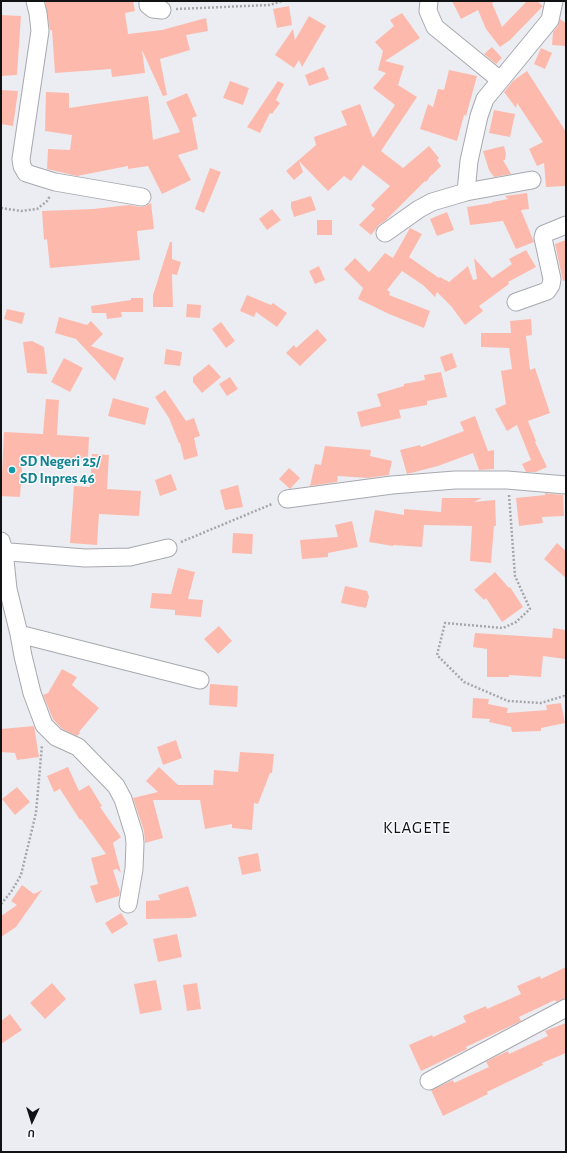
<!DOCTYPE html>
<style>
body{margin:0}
#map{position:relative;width:567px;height:1153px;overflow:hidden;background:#ebedf3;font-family:"Alegreya Sans",sans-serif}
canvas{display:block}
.frame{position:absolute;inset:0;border:2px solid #111214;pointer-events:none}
.north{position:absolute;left:12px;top:1101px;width:40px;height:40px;-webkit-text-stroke:3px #f9fafe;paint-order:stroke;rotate:184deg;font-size:11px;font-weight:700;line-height:16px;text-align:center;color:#111214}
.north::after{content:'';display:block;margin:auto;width:14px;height:18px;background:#111214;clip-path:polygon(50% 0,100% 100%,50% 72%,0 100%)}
</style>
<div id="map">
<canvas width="567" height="1153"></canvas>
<div class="frame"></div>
<div class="north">U</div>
</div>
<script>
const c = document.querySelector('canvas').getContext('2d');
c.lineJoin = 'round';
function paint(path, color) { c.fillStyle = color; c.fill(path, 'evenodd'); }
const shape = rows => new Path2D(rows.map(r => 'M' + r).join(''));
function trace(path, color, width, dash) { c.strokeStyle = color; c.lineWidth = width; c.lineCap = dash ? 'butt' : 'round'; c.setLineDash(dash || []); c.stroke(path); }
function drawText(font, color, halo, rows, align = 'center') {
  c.font = font + ' "Alegreya Sans",sans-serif'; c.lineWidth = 3; c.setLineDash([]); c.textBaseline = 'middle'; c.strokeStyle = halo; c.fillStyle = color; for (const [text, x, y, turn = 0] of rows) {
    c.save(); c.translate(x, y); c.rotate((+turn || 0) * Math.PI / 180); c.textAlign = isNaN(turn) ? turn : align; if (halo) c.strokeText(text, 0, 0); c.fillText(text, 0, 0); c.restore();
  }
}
paint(shape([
 [45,1,133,1,135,11,125,13,128,34,162,30,206,18,208,31,186,35,190,50,160,59,167,95,163,96,142,50,145,73,112,77,111,69,55,73,52,30,50,30],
 [452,1,495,1,492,3,502,27,527,1,537,1,543,6,510,40,500,47,486,29,478,10,461,19],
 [289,6,292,25,277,28,273,9],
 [402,13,420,38,385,61,404,66,398,85,417,97,381,151,403,168,429,146,439,158,437,160,441,166,432,175,432,174,426,182,425,181,386,220,379,225,371,235,359,225,375,209,371,205,390,186,363,165,351,181,344,176,328,191,299,161,303,172,294,180,286,171,316,145,314,137,347,125,341,111,360,104,373,138,395,105,373,88,386,73,378,70,383,51,375,42,394,26,390,20],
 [1,15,21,16,17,75,1,76],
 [309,16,326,26,302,67,299,60,294,68,275,55,293,29,295,40],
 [560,19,566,23,566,46,552,45,553,32,558,26],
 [492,47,502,58,496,64,484,54],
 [541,48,552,53,545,69,534,64],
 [324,67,329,79,309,86,305,75],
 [449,70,477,76,466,116,464,115,457,141,420,129,428,104,433,107,438,89,444,90],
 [527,71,566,132,566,186,546,187,544,163,537,166,529,149,543,142,517,103,516,108,504,92,513,81],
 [230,81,249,88,243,105,223,98],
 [278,81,284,84,276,100,280,103,272,114,270,113,260,133,247,127],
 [1,90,18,91,13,126,1,124],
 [46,92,69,93,69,108,148,96,153,140,180,132,166,102,187,93,197,116,192,118,198,149,178,155,191,180,162,194,148,166,128,169,128,166,77,176,47,169,48,149,70,150,72,135,45,131],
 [494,110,515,114,510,137,489,133],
 [504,146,506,154,505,160,503,160,511,174,494,177,489,170,483,151],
 [210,168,221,172,204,213,195,209],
 [527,193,529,209,521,210,534,242,516,249,503,221,470,225,467,207,492,203,492,202,508,199,505,196],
 [311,196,316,210,294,217,291,207,291,202],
 [151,203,154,229,137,231,140,260,50,268,47,239,44,240,42,211,93,209,129,205,141,207,146,206],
 [272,209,281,220,267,230,259,219],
 [447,212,454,230,437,236,430,219],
 [317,220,332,220,332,235,317,235],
 [410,228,422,234,409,257,439,278,440,277,449,282,468,266,473,280,477,279,474,258,492,278,512,264,509,259,526,250,536,267,508,282,509,284,479,306,483,311,465,325,451,306,437,292,435,297,423,285,402,271,387,290,390,292,389,295,430,311,424,328,389,314,358,299,363,288,344,269,355,258,369,272,385,253,393,258],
 [566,240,566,280,563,281,555,244],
 [170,242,172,242,172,259,181,262,177,275,172,274,173,307,153,307,153,295],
 [319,266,325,280,315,284,309,271],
 [247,295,271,305,273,303,287,313,277,327,256,312,254,317,240,311],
 [131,298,143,298,143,312,121,312,122,317,107,319,106,313,92,313,91,306,131,300],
 [187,304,201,305,200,318,186,317],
 [7,309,25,313,22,324,4,319],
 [59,317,87,325,91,321,103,334,91,346,124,358,115,381,76,339,55,333],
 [531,319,532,335,526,336,530,370,535,368,550,413,528,421,536,441,535,442,547,467,536,472,526,472,522,464,531,460,517,425,507,431,495,409,506,404,501,371,512,369,509,348,481,347,481,333,511,333,510,321],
 [221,322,235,341,226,348,212,329],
 [317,329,327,340,300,366,286,353,294,345,296,348],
 [32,341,44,347,47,374,27,373,23,342],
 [166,349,182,352,180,366,164,364],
 [452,353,457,367,445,372,440,357],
 [64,358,83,368,70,392,51,382],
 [209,364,221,377,202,393,193,382,193,377],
 [441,372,447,397,427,401,427,405,399,410,401,418,361,427,357,412,381,406,377,394,404,386,404,384,425,380,424,375],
 [230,377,238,389,227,396,219,384],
 [165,390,186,421,194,418,200,436,194,438,198,456,184,460,180,443,179,443,169,418,155,397],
 [113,398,149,408,145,425,108,416],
 [46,399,59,400,57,435,89,437,88,459,23,455,20,497,1,496,4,432,43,434],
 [475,416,488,451,494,450,494,469,479,470,473,453,438,466,407,474,400,450,420,445,421,447,464,431,460,422],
 [325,446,371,450,370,456,392,461,389,475,368,478,338,476,337,482,310,486,315,464,321,465],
 [92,454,109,455,107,489,141,491,139,516,99,514,97,545,70,543,74,486,90,487],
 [289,468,300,478,290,489,279,479],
 [171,474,177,490,160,496,155,480],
 [238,485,243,507,225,510,220,490],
 [545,493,563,495,564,516,542,517,543,523,519,526,516,498,545,495],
 [442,498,482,498,474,502,495,500,496,526,494,526,491,563,470,561,472,526,424,525,422,547,393,545,393,546,369,542,375,510,404,515,404,509,441,512],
 [352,521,358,547,328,553,328,557,302,559,300,540,338,537,335,525],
 [233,533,253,534,252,554,232,553],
 [557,543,566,551,566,578,544,559],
 [178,568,195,572,188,599,203,600,201,617,175,615,175,610,150,608,152,593,171,594],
 [495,572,509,588,510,587,523,607,502,622,486,598,484,600,474,590],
 [345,586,367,591,369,597,366,608,341,603],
 [219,626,232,641,218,654,204,639],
 [553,628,566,630,565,659,543,656,541,677,509,675,509,677,487,677,487,649,473,647,475,633,552,638],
 [62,669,77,677,72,685,99,708,79,732,80,733,77,736,62,729,53,719,43,695,48,693],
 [210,684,238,686,237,707,209,705],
 [473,698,489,699,488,704,508,708,507,713,547,710,546,705,561,703,565,723,541,728,541,731,512,732,511,727,489,722,490,719,472,718],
 [34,726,39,757,17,760,15,753,1,752,1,729],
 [176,740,182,758,163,765,157,747],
 [240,752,274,754,272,773,270,773,258,804,254,803,252,830,232,828,232,824,205,829,200,800,153,800,163,838,145,843,144,831,133,798,158,792,146,781,159,767,178,785,213,785,214,770,238,772],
 [68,767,79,791,89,785,102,806,100,807,121,837,113,843,121,873,117,869,113,870,120,892,119,896,96,903,90,886,98,884,91,858,106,854,81,819,80,820,60,789,54,792,47,776],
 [17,787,30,802,15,815,2,799],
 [258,853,261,871,242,875,238,857],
 [22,885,34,894,42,890,16,927,1,937,1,916,17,905,11,901],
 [188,886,197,916,190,918,146,919,146,901,160,900,158,895],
 [121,913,128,924,112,934,105,923],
 [177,934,182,957,158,962,153,939],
 [566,967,566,998,556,1002,555,1000,519,1017,521,1021,466,1047,467,1049,421,1071,409,1045,432,1035,433,1037,466,1022,463,1016,486,1006,487,1009,521,994,517,986,540,976,541,979],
 [156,980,162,1010,140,1014,134,984],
 [52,983,66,999,45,1019,30,1003],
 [197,983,201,1009,187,1011,183,985],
 [10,1014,22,1030,1,1044,1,1021],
 [566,1019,566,1053,542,1063,543,1065,487,1092,488,1094,443,1116,431,1090,453,1080,454,1083,489,1067,486,1062,493,1058,508,1051,509,1054,548,1036,545,1031,566,1023,565,1020]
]), '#fdbaac');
const minor = shape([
 [35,1,38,13,40,31,21,159,22,166,26,173,55,182,142,197],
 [148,1,148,5,153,9,162,10],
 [429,1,428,11,435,27,500,80],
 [466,192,532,180],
 [385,233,419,209,432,202,466,192,469,161,479,116,485,99,550,20,554,1],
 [516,302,547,291,551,285,552,279,543,238,544,234,566,225],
 [287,499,392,485,455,480,507,480,566,485],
 [1,541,4,550,10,552,85,558,130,557,168,548],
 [4,550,8,589,19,634,23,656,32,693,44,725,56,737,78,747,116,786,123,799,134,834,135,843,134,869,128,904],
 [19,634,200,680],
 [429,1081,566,1008]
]);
trace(minor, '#a7a9af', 19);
trace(shape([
 [176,9,270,5,282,1],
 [1,208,21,211,37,209,47,201,50,196],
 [509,495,515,576,530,609,516,622,503,628,445,623,437,655,464,682,508,701,541,703,564,696,566,698],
 [181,542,272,504],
 [1,904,11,892,21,875,36,813,42,745]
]), '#a5a7ab', 2.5, [2, 2]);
trace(minor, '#fff', 17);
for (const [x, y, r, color] of [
 [12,470,4,"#0f9aa8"]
]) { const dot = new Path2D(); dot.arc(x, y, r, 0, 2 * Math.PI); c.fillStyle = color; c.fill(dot); trace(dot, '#f9fafe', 1.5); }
drawText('bold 15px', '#0d838f', '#f9fafe', [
 ["SD Negeri 25/",20,461],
 ["SD Inpres 46",20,478]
], 'left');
c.letterSpacing = '1px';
drawText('17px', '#111214', '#f9fafe', [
 ["KLAGETE",417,828]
]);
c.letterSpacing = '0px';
</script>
